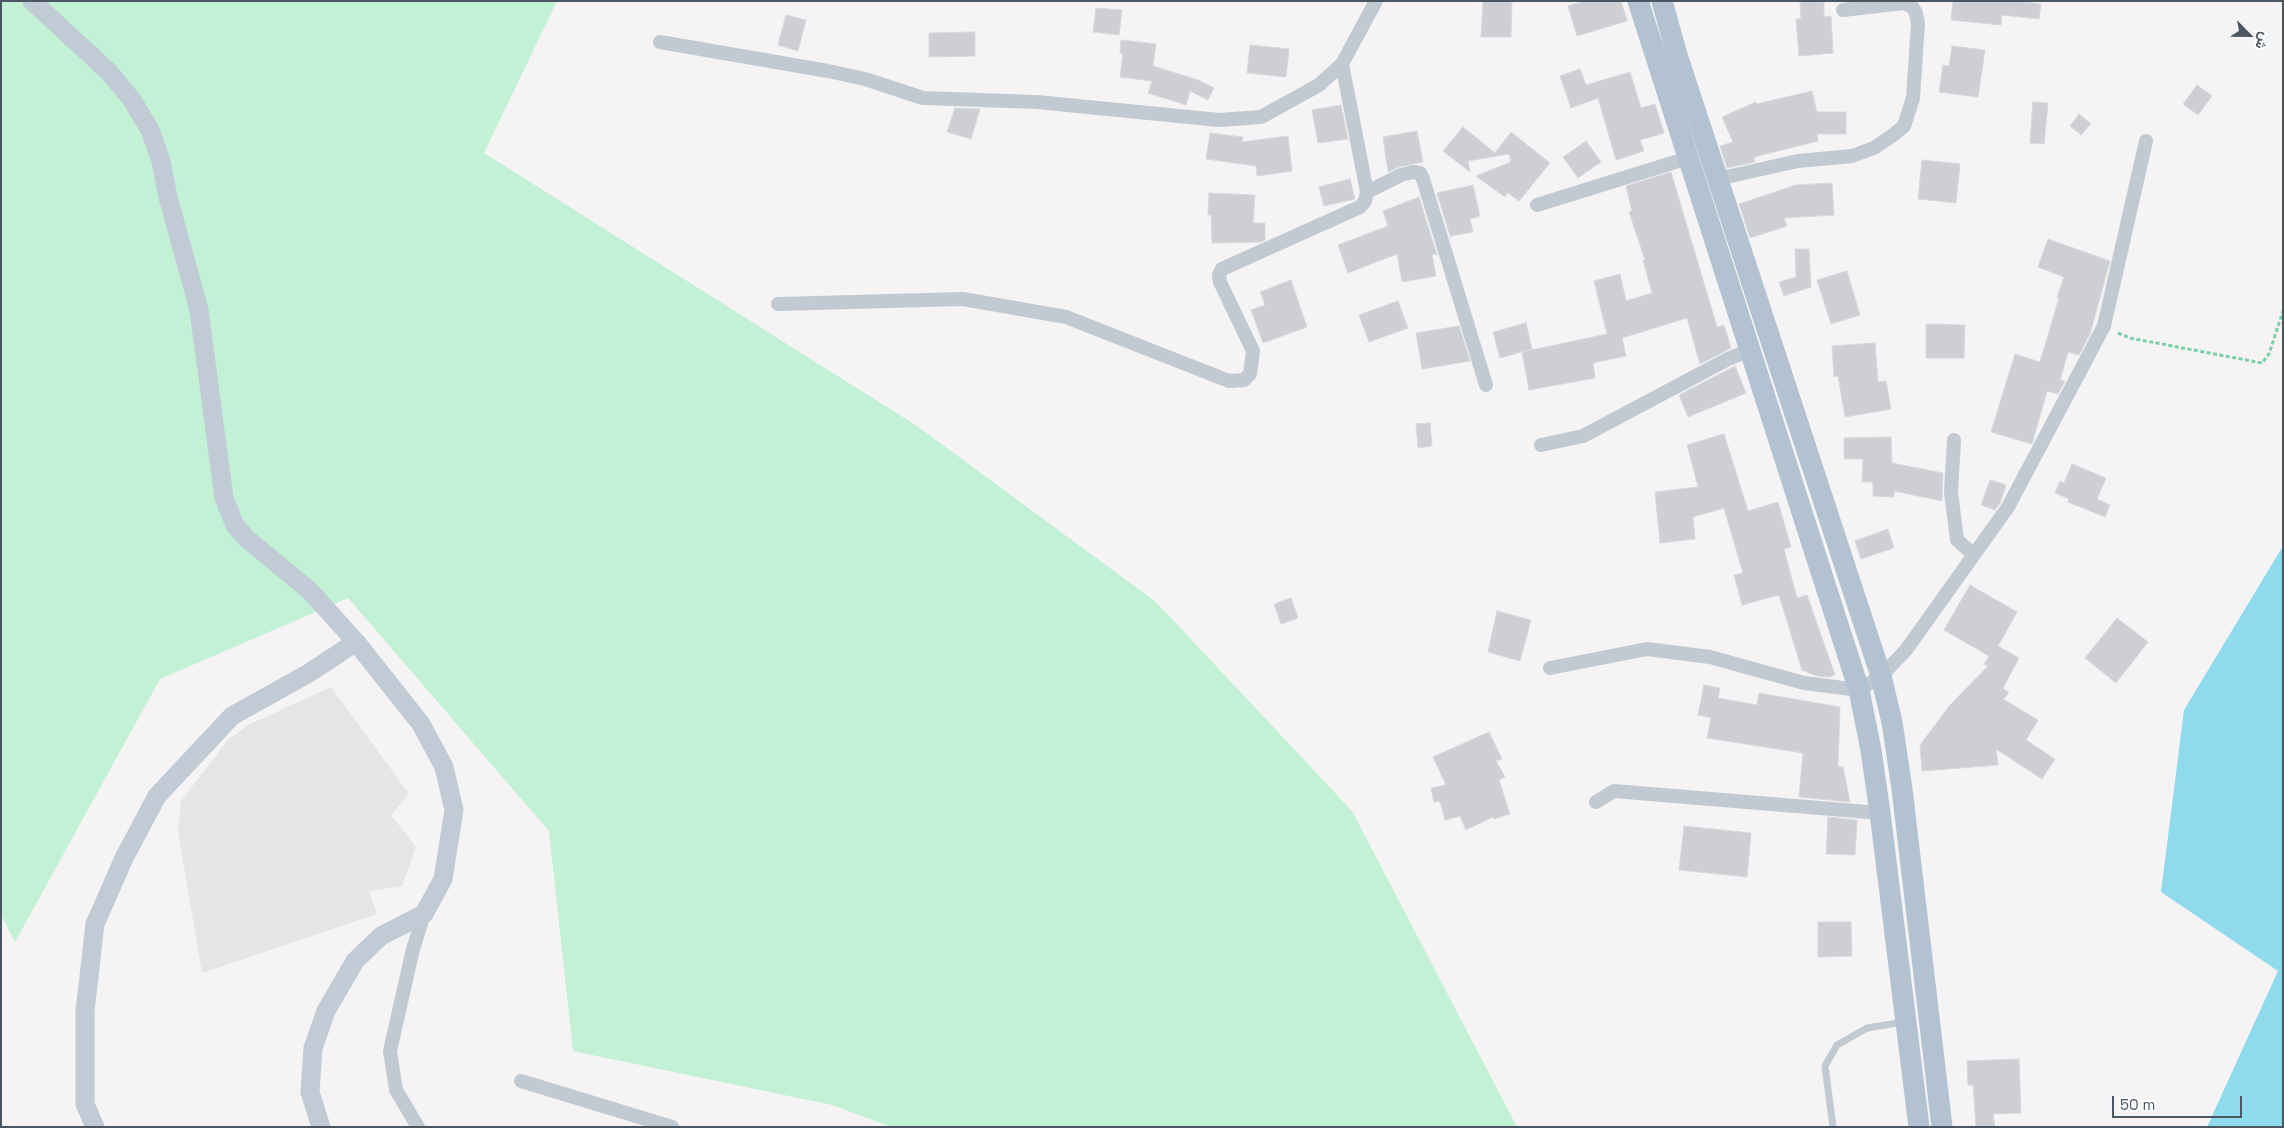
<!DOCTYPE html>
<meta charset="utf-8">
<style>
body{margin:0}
#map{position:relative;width:2284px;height:1128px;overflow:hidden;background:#f5f3f3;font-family:"Space Grotesk",Vazirmatn,sans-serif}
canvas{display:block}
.frame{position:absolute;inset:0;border:2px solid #4a5661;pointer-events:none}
.north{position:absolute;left:2224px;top:10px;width:50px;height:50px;-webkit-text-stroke:4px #fff;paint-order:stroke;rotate:113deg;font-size:14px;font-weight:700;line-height:20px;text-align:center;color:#4a5661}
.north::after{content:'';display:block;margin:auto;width:18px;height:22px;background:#4a5661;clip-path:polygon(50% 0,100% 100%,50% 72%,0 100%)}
.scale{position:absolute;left:2112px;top:1096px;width:130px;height:22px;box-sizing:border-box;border:2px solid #4a5661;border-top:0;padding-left:6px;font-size:15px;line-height:18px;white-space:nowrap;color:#4a5661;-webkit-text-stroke:4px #fff;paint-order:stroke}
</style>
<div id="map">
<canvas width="2284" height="1128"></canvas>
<div class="frame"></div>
<div class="north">ش</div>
<div class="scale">50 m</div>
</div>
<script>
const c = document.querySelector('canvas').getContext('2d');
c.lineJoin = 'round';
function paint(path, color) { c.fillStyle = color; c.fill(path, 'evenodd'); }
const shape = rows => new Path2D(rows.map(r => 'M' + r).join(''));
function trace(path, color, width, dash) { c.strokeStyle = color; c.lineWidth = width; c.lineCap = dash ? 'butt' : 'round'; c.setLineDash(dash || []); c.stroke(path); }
paint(shape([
 [331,687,409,794,391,815,416,847,402,886,369,891,377,914,202,973,178,831,181,801,228,740,248,725]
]), '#e6e4e5');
paint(shape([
 [1,1,557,1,484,153,917,426,1156,602,1352,811,1517,1127,892,1127,832,1105,573,1051,549,831,348,598,160,679,15,942,1,915]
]), '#c3f1d5');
paint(shape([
 [2283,546,2283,1127,2207,1127,2278,971,2161,892,2184,710]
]), '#90daee');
const building = shape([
 [1483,1,1512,1,1511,37,1481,37,1483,1],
 [1584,1,1621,1,1627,21,1577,36,1568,6,1584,1],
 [1800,1,1824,1,1824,17,1831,16,1833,53,1799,56,1796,19,1801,19,1800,1],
 [1953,1,2017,1,2041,4,2039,19,2002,15,2001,25,1951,20,1953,1],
 [1096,8,1122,10,1119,35,1093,32,1096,8],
 [786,15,806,20,798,51,778,45,786,15],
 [975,32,975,56,929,57,929,33,975,32],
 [1121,40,1156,44,1153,66,1198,80,1214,88,1208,100,1190,91,1186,105,1148,93,1152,81,1120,77,1123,54,1120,53,1121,40],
 [1250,45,1289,49,1286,77,1247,73,1250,45],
 [1952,46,1985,50,1978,97,1939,92,1943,65,1949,66,1952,46],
 [1580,69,1586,85,1630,72,1641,108,1655,104,1664,133,1640,140,1644,151,1616,160,1598,98,1571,108,1560,76,1580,69],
 [2197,85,2212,96,2198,115,2183,104,2197,85],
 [1812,91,1817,112,1846,112,1846,134,1817,134,1818,141,1754,157,1755,162,1727,168,1720,146,1733,142,1722,117,1756,102,1757,104,1812,91],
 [2033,102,2048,103,2044,144,2030,143,2033,102],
 [1341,105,1348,139,1318,143,1312,110,1341,105],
 [955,108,980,109,971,139,947,132,955,108],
 [2079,114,2091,124,2081,135,2070,126,2079,114],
 [1463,127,1495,153,1511,132,1550,163,1519,201,1508,193,1505,197,1476,176,1511,162,1509,154,1468,161,1470,172,1443,151,1463,127],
 [1417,131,1423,162,1399,167,1388,172,1383,137,1417,131],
 [1210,133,1243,137,1242,142,1288,136,1292,171,1257,176,1256,166,1206,159,1210,133],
 [1586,141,1601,162,1578,178,1563,157,1586,141],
 [1922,160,1960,164,1956,203,1918,199,1922,160],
 [1671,172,1717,327,1724,325,1731,348,1700,364,1687,318,1622,338,1626,356,1593,363,1595,378,1529,390,1522,352,1607,334,1594,281,1620,274,1626,301,1652,293,1643,260,1645,260,1629,212,1632,211,1626,186,1671,172],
 [1350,179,1355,199,1324,206,1319,187,1350,179],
 [1832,183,1834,215,1784,218,1787,226,1750,238,1739,204,1796,185,1832,183],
 [1473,185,1480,216,1470,219,1473,232,1450,236,1451,239,1437,193,1473,185],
 [1209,193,1255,195,1253,223,1265,223,1265,240,1261,242,1212,243,1211,215,1208,215,1209,193],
 [1419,197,1437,255,1432,254,1436,276,1402,282,1397,254,1348,273,1338,245,1388,226,1383,211,1419,197],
 [2048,239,2110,261,2090,334,2079,355,2068,352,2060,380,2065,381,2058,394,2047,391,2032,444,1991,432,2015,354,2040,362,2059,298,2057,297,2064,277,2038,267,2048,239],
 [1795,249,1809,249,1811,287,1784,296,1779,282,1796,277,1795,249],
 [1847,271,1860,315,1831,324,1817,280,1847,271],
 [1291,280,1307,327,1263,343,1251,310,1265,305,1260,292,1291,280],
 [1398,301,1408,328,1369,342,1359,315,1398,301],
 [1526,323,1532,349,1500,358,1493,332,1526,323],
 [1926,324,1965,325,1964,358,1926,358,1926,324],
 [1459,326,1470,361,1422,369,1416,333,1459,326],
 [1875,343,1878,382,1886,381,1891,409,1845,417,1838,376,1834,377,1832,346,1875,343],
 [1735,366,1746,393,1688,417,1679,395,1735,366],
 [1430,423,1432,446,1418,448,1416,424,1430,423],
 [1724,434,1748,511,1778,502,1791,547,1784,549,1797,598,1807,595,1835,675,1829,677,1817,676,1802,670,1779,595,1742,605,1734,575,1743,573,1724,508,1693,517,1695,539,1660,543,1655,492,1698,487,1687,445,1724,434],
 [1891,437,1892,463,1943,473,1942,501,1894,491,1894,497,1873,496,1873,482,1862,482,1863,459,1844,459,1844,438,1891,437],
 [2072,464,2106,478,2097,499,2110,505,2105,517,2068,502,2069,499,2055,493,2060,481,2064,483,2072,464],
 [1990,480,2006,485,2000,503,1995,510,1981,505,1990,480],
 [1888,529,1894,548,1861,559,1855,541,1888,529],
 [1970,585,2017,612,1998,646,2019,658,2003,688,2009,693,2003,699,2038,720,2026,740,2055,759,2042,779,1996,749,1998,765,1922,771,1920,745,1950,705,1988,666,1984,664,1989,656,1944,630,1970,585],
 [1291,598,1298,618,1281,624,1274,604,1291,598],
 [1497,611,1531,620,1520,661,1488,652,1497,611],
 [2117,618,2148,642,2116,683,2085,658,2117,618],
 [1704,685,1720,688,1718,698,1757,705,1759,693,1840,707,1838,767,1843,767,1850,802,1799,797,1803,753,1707,738,1711,718,1698,715,1704,685],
 [1489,732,1502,759,1496,761,1505,777,1499,780,1510,814,1494,819,1493,817,1466,830,1460,816,1445,820,1440,801,1434,802,1431,788,1446,785,1433,757,1489,732],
 [1828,817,1857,820,1855,855,1826,854,1828,817],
 [1684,826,1751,833,1747,877,1679,870,1684,826],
 [1818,922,1851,922,1852,956,1818,957,1818,922],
 [2019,1059,2021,1113,1993,1114,1995,1127,1976,1127,1973,1085,1968,1085,1967,1061,2019,1059]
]);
paint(building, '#cdcfd5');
trace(building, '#d7d9de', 1);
trace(shape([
 [2118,333,2130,338,2262,363,2269,354,2283,311]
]), '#7ad0a6', 3, [4, 2.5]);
trace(shape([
 [1833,1127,1825,1066,1837,1045,1867,1028,1904,1022]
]), '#c1cad2', 7);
trace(shape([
 [660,42,828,71,865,79,923,98,1037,102,1219,120,1261,117,1319,85,1342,64,1376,1],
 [1342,64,1367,192],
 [1717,179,1798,161,1852,156,1874,148,1893,135,1904,126,1913,98,1918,24,1916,13,1912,7,1904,3,1843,10],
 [1537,205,1688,158],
 [778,304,963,299,1066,317,1229,381,1244,380,1250,374,1253,351,1220,282,1219,275,1222,269,1360,207,1365,201,1367,192,1401,175,1413,172,1420,173,1423,179,1486,385],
 [1954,440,1951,492,1957,540,1974,555],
 [1541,445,1583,436,1728,359,1750,350],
 [1550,668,1647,649,1710,657,1804,683,1859,690,1881,676,1906,650,2008,507,2104,326,2146,141],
 [1596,802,1614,791,1880,813],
 [521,1081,672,1127],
 [418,1127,396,1090,390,1051,413,949,424,914]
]), '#c1cad2', 14);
trace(shape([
 [32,1,109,72,132,100,150,130,161,161,168,197,199,310,224,498,235,525,246,538,310,591,356,642,421,724,444,767,454,810,443,879,424,914,381,936,355,961,326,1011,313,1048,310,1092,321,1127],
 [95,1127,85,1104,85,1011,95,924,124,858,157,796,232,716,309,673,356,642]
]), '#c1cbd6', 19);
trace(shape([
 [1638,1,1859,690,1871,750,1880,813,1919,1127],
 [1662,1,1677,55,1881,676,1892,722,1902,789,1942,1127]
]), '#b3c2d1', 21);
</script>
